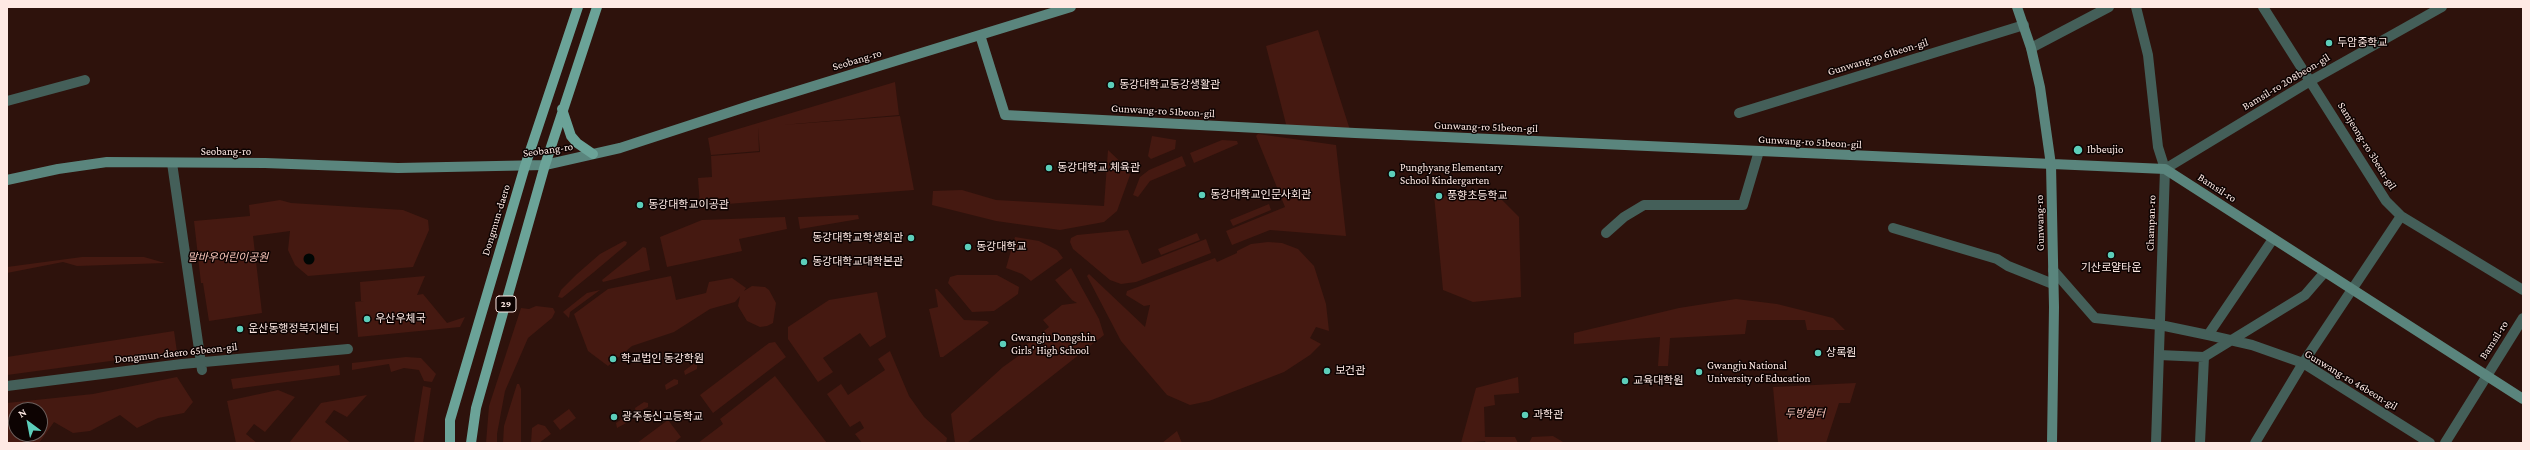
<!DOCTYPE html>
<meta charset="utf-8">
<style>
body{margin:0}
#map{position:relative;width:2530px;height:450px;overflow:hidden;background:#2e120c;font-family:"Crimson Pro",serif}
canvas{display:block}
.frame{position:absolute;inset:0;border:8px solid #fee9e4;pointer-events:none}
.north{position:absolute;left:8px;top:402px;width:40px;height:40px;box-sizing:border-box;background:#0d0302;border:1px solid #6d5f5c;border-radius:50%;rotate:328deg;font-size:11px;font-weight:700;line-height:16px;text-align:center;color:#fee9e4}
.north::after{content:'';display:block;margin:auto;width:14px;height:18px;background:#5cceba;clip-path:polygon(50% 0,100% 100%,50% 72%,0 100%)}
</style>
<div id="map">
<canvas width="2530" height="450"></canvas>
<div class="frame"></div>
<div class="north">N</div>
</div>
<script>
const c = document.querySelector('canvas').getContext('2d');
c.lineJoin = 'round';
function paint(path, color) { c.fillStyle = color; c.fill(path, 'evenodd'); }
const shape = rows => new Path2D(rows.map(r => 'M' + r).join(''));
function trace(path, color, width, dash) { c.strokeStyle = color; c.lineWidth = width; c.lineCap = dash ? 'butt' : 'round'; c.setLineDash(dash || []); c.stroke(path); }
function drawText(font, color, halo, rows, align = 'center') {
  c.font = font + ' "Crimson Pro","Noto Sans KR",serif'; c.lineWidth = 3; c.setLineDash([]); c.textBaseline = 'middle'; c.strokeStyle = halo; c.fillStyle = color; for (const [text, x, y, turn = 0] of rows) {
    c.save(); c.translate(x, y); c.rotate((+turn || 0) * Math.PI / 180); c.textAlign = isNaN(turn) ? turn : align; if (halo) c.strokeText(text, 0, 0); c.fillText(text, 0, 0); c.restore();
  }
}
paint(shape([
 [1318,30,1351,133,1287,128,1266,46],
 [895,82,899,115,782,125,900,116,914,190,700,206,698,178,712,177,711,156,760,152,758,127,759,151,711,155,708,138],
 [1258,134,1336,145,1346,236,1270,230,1232,245,1226,231,1285,207,1256,136],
 [1152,136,1176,140,1175,149,1151,159,1148,156],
 [1222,140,1237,141,1238,144,1194,163,1190,153],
 [1108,150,1128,169,1130,175,1117,211,1104,222,1060,230,996,221,932,205,933,191,962,190,996,200,1104,206],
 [1182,156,1186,166,1150,181,1138,197,1133,195,1140,177,1149,170],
 [1434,195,1500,198,1519,217,1521,297,1473,302,1443,290],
 [280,200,291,203,403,210,428,220,429,230,413,267,308,276,295,265,288,250,290,231,253,236,262,313,209,321,203,283,201,283,194,221,250,216,249,205],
 [1269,204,1271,210,1233,226,1230,220],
 [858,215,859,219,800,229,798,217],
 [785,217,787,229,739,239,742,251,667,267,660,237,702,220],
 [1128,230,1142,264,1206,239,1211,253,1136,282,1121,284,1110,280,1073,249,1070,242,1071,238,1077,235],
 [1197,233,1200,240,1161,255,1158,249],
 [1015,237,1039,241,1057,250,1063,258,1031,281,1022,274,1006,268],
 [624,241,627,242,626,245,594,272,562,298,558,297,561,290,577,274,600,254],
 [1268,242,1282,243,1298,249,1314,266,1326,304,1329,331,1316,327,1310,338,1321,344,1310,355,1284,372,1209,401,1190,405,1167,395,1121,341,1087,276,1089,274,1145,327,1150,305,1144,306,1126,295,1127,291,1215,258,1217,262,1237,253,1237,251,1251,244],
 [643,247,646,248,650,270,603,282,602,280],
 [82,257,144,257,165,263,77,266,63,262,7,273,7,267],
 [1071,268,1099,319,1104,335,967,443,955,443,951,414,1003,367,1024,352,1022,348,1049,327,1043,320,1062,305,1077,303,1072,300,1055,280],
 [957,275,997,275,1019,287,1018,294,994,311,972,312,948,283,950,277],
 [425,276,417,295,423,294,447,323,465,317,460,327,358,337,355,302,364,301,361,301,360,282],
 [671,276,676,300,706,293,709,282,732,278,746,288,744,291,752,286,765,287,769,290,776,303,773,323,767,326,760,327,747,321,738,306,740,296,735,302,710,309,674,332,632,346,608,366,588,351,574,314,608,289],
 [935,289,937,289,964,320,987,321,989,323,943,357,940,357,929,309,938,307],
 [600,290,570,312,569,318,563,312,587,293],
 [877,292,886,337,870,347,860,333,823,358,833,372,818,382,788,339,788,327,829,300],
 [1736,299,1777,304,1833,318,1845,330,1807,330,1805,320,1747,320,1745,334,1670,338,1668,366,1658,366,1660,337,1574,344,1574,333,1679,308],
 [536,306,553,308,555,312,552,318,528,338,505,391,497,434,497,443,486,443,489,406,521,308,529,309],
 [174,331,177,352,7,375,7,357],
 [775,342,786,357,713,413,700,395,769,343],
 [890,351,909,396,924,417,947,438,946,443,862,443,855,434,864,428,860,421,850,427,827,394,841,384,848,395,885,370,878,359],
 [406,357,421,358,436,374,432,382,424,381,419,370,404,368,391,372,389,364,352,370,352,363],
 [693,364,697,365,697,369,685,375,684,371],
 [339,365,340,375,233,389,231,379],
 [775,376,827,443,698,443,723,424,720,419],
 [177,377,193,402,184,413,158,418,137,428,120,415,90,431,73,433,54,422,39,443,26,441,25,443,7,443,7,403,93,394],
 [16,410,40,410,40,434,16,434],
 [1518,377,1519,393,1494,395,1495,405,1484,407,1485,437,1515,437,1518,443,1486,443,1485,441,1461,443,1476,388],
 [674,379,678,380,678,384,666,390,665,385],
 [1856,383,1850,403,1839,403,1826,443,1778,443,1773,387],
 [517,384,519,384,521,389,521,443,503,443,504,426],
 [423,386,431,388,423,443,414,443],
 [278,390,295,397,265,432,254,424,246,434,257,443,236,443,227,401],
 [367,395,347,417,334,410,325,422,351,443,289,443,321,403],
 [644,402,648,403,648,407,636,413,635,408],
 [569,409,576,418,560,430,553,421],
 [625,417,629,418,628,422,617,428,616,423],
 [668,420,681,437,674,443,637,443],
 [538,424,545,426,551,434,539,443,531,443,532,428],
 [1177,431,1182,443,1162,443],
 [1553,436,1563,442,1529,443,1532,437]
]), '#451911');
paint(shape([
 '303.5 259a5.5 5.5 0 1 1 11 0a5.5 5.5 0 1 1-11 0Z'
]), '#000604');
trace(shape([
 [2136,7,2148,55,2158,147,2165,169,2156,443],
 [2263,7,2386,201,2401,216,2523,290],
 [2031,48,2109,7],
 [7,101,85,80],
 [1739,113,2024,25],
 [172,163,202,370],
 [2165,169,2312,80,2442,7],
 [1893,228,1997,259,2008,266,2053,284],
 [1606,233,1624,217,1644,205,1743,205,1759,151],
 [2053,270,2095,318,2160,325,2208,335,2252,345,2303,363,2430,443],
 [2208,335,2273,239],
 [2159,355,2204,357,2305,295,2324,273],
 [7,386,182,364,348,349],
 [2200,443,2204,357],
 [2255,443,2303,363,2401,216],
 [2445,443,2523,318]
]), '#445f59', 10);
trace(shape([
 [2017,7,2031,48,2040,87,2051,165,2054,307,2052,443],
 [980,35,1005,115,1355,133,2165,169,2523,399],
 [7,180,58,169,107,162,265,163,398,168,545,165,620,148,752,105,1071,7]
]), '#5a857d', 10);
trace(shape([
 [562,109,571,136,577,143,593,154],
 [450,443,450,420,455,403,525,166,578,7],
 [471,443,476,408,545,165,597,7]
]), '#6ba398', 10);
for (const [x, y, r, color] of [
 [2329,43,4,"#5cceba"],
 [1111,85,4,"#5cceba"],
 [2078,150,5,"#5cceba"],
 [1049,168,4,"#5cceba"],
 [1392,174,4,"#5cceba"],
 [1202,195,4,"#5cceba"],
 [1439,196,4,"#5cceba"],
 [640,205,4,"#5cceba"],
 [911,238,4,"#5cceba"],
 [968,247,4,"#5cceba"],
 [2111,255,4,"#5cceba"],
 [804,262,4,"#5cceba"],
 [367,319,4,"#5cceba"],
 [240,329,4,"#5cceba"],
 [1003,344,4,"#5cceba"],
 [1818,353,4,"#5cceba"],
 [613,359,4,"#5cceba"],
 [1327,371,4,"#5cceba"],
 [1699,372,4,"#5cceba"],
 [1625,381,4,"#5cceba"],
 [1525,415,4,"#5cceba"],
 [614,417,4,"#5cceba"]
]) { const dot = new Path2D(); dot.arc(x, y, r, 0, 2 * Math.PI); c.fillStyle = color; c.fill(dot); trace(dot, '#0d0302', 1.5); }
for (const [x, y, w] of [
 [506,304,20]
]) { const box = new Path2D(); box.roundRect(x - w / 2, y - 8, w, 16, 3); c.fillStyle = '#0d0302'; c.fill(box); trace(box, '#fee9e4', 1); }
drawText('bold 10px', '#fee9e4', null, [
 ["29",506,304]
]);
drawText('11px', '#fee9e4', '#0d0302', [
 ["두암중학교",2337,43],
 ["동강대학교동강생활관",1119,85],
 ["Ibbeujio",2087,150],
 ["동강대학교 체육관",1057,168],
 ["Punghyang Elementary",1400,168],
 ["School Kindergarten",1400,181],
 ["동강대학교인문사회관",1210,195],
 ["풍향초등학교",1447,196],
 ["동강대학교이공관",648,205],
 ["동강대학교학생회관",903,238,"right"],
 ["동강대학교",976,247],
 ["동강대학교대학본관",812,262],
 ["기산로얄타운",2111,268,"center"],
 ["우산우체국",375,319],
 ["운산동행정복지센터",248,329],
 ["Gwangju Dongshin",1011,338],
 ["Girls' High School",1011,351],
 ["상록원",1826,353],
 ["학교법인 동강학원",621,359],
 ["Gwangju National",1707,366],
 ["University of Education",1707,379],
 ["보건관",1335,371],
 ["교육대학원",1633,381],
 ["과학관",1533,415],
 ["광주동신고등학교",622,417]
], 'left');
drawText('11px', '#fee9e4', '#0d0302', [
 ["Gunwang-ro 61beon-gil",1878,57,-17],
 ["Seobang-ro",857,60,-17],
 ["Bamsil-ro 208beon-gil",2286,82,-31],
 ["Gunwang-ro 51beon-gil",1163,111,3],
 ["Gunwang-ro 51beon-gil",1486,127,2],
 ["Gunwang-ro 51beon-gil",1810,142,3],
 ["Samjeong-ro 3beon-gil",2367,146,58],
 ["Seobang-ro",548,150,-8],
 ["Seobang-ro",226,152],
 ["Bamsil-ro",2217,188,33],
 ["Dongmun-daero",496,220,-73],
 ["Gunwang-ro",2040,223,-91],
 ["Champan-ro",2151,223,-88],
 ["Bamsil-ro",2494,340,-57],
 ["Dongmun-daero 65beon-gil",176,353,-6],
 ["Gunwang-ro 46beon-gil",2351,380,31]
]);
drawText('italic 11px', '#fcc7bc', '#0d0302', [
 ["말바우어린이공원",228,258],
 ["두방쉼터",1805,414]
]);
</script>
